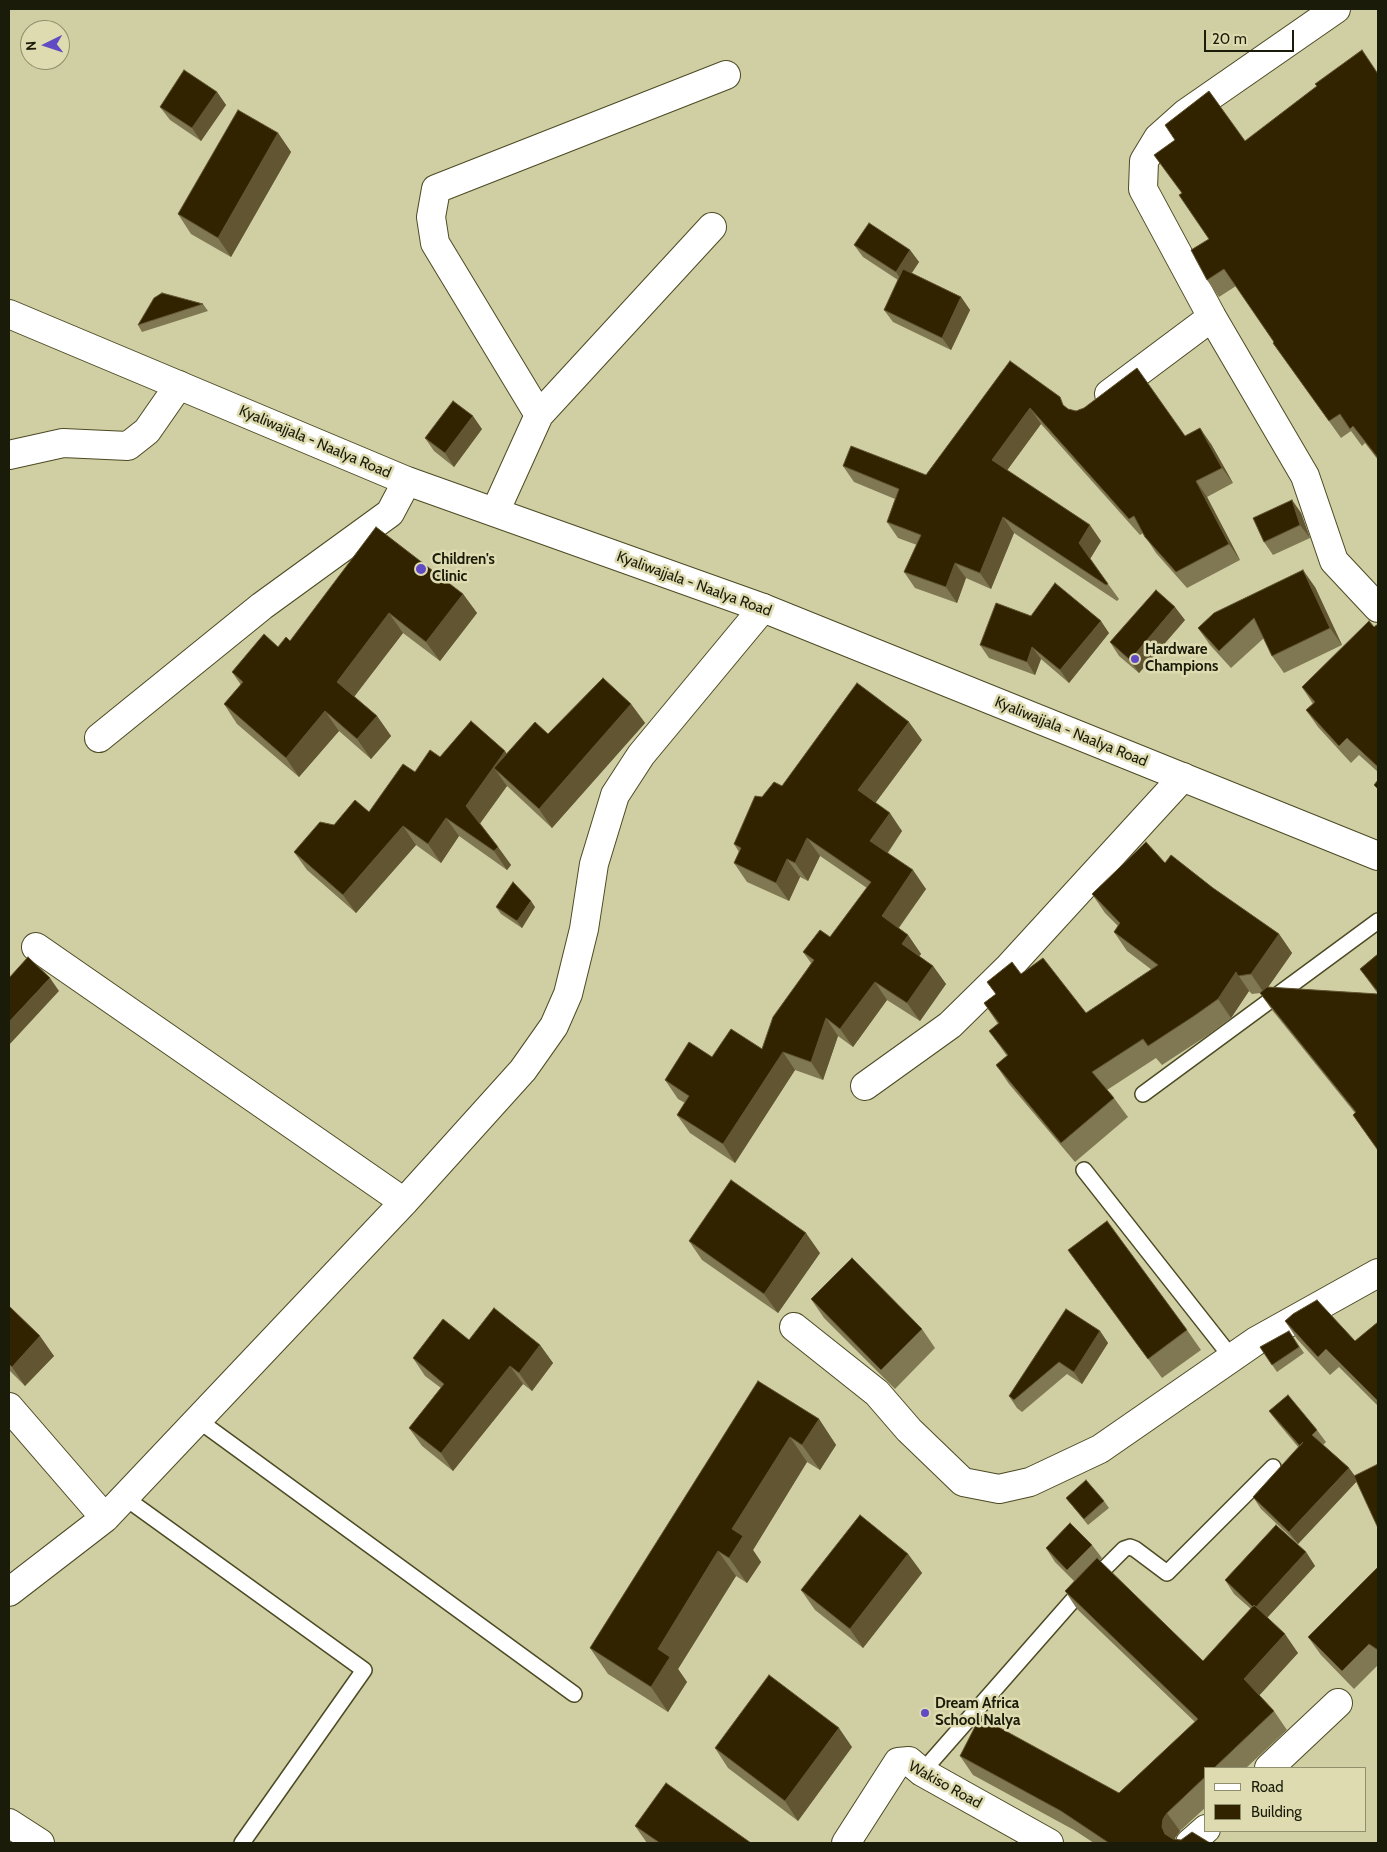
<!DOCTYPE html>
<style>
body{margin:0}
#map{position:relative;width:1387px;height:1852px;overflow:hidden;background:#d0cea3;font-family:Cabin,sans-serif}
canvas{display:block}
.frame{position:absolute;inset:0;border:10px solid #1b1b0a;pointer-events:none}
.legend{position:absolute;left:1204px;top:1767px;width:162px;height:65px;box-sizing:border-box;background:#dddbaf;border:1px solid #8f8e6d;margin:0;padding:6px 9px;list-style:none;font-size:15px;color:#1b1b0a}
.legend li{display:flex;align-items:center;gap:10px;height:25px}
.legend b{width:25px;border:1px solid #8f8e6d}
.north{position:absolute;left:20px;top:20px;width:50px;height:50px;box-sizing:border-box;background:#dddbaf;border:1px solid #8f8e6d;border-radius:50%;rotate:266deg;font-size:14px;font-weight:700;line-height:20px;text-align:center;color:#1b1b0a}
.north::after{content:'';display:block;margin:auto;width:18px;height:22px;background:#614bc4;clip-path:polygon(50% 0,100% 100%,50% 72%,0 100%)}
.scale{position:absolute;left:1204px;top:30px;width:90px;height:22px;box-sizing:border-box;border:2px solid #1b1b0a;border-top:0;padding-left:6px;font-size:15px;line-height:18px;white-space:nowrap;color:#1b1b0a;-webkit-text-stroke:4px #dddbaf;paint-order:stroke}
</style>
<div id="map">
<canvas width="1387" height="1852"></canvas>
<div class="frame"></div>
<ul class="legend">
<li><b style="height:6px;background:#fff"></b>Road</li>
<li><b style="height:14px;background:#312200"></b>Building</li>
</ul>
<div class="north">N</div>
<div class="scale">20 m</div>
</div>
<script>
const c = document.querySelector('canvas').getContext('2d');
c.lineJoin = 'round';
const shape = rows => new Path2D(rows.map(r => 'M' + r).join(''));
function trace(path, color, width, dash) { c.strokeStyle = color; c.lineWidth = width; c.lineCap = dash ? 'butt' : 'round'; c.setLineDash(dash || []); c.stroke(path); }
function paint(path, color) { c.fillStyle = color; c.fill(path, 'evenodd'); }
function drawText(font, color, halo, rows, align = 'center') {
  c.font = font + ' Cabin,sans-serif'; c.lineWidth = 5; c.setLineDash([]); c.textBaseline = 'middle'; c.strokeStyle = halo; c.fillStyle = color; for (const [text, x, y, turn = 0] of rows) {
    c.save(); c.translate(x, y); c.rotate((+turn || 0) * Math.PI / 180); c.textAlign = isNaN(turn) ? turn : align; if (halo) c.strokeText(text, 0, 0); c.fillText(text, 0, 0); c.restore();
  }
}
const lane = shape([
 [1143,1094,1378,921],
 [1084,1170,1232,1358],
 [198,1420,574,1694],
 [124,1497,364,1670,242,1843],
 [922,1772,1073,1600,1124,1549,1130,1547,1135,1549,1167,1573,1273,1467]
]);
const street = shape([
 [1336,9,1186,113,1158,138,1144,161,1143,189,1212,317,1305,476,1334,561,1378,608],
 [1109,394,1212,317],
 [539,415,712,227],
 [9,455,63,443,128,446,147,431,179,385],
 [495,512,539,415,435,243,431,217,436,189,726,75],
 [99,738,262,606,390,513,407,481],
 [36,947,404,1202],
 [865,1086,950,1025,1009,967,1183,777],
 [794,1327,877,1393,909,1430,963,1482,999,1489,1030,1482,1100,1449,1256,1341,1378,1273],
 [9,1407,105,1518],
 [9,1592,105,1518,404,1202,523,1070,554,1026,568,994,584,929,594,864,615,795,641,755,763,608],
 [1269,1768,1338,1703],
 [9,1823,40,1843],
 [846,1843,898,1762,909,1761,922,1772,1049,1843],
 [1190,1843,1206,1829]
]);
const secondary = shape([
 [9,314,407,481,763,608,1378,856]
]);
trace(lane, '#4c4a23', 18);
trace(street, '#4c4a23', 30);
trace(secondary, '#4c4a23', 30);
trace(lane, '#fff', 15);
trace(street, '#fff', 28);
trace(secondary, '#fff', 28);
paint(shape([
 [1378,74,1378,460,1365,443,1362,446,1351,431,1341,438,1273,343,1274,342,1236,286,1219,297,1207,280,1209,239,1245,141],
 [217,92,226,105,201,141,170,120,160,107],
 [278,133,291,152,231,257,191,234,178,214],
 [854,245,910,250,919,262,912,273,961,297,970,310,951,350,893,322,884,310,898,280,863,257],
 [203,304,208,311,142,332,138,325],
 [1010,361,1068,409,1185,436,1211,444,1233,483,1207,497,1240,560,1187,588,1156,553,1143,533,1140,535,1041,424,1007,470,1101,541,1090,559,1119,599,1117,601,1014,533,991,589,966,578,957,603,915,588,904,572,917,545,898,538,887,522,895,499,854,482,843,466,926,475],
 [482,429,454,467,434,451,425,438],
 [1292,500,1301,513,1310,538,1273,555,1264,542],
 [1315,587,1342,645,1284,673,1272,656,1264,638,1231,668,1210,645,1198,628],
 [463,594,477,613,440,661,403,633,354,696,377,716,391,736,371,759,339,731,299,777,237,724,224,704,241,685,232,672,290,641],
 [1031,616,1109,633,1069,683,1041,659,1035,675,989,658,980,645],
 [1185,620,1139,673,1119,656,1110,642],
 [1378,624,1378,772,1359,755,1351,763,1318,727,1306,710,1313,704,1302,687],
 [631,704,645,723,552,828,507,786,480,823,498,847,511,865,507,870,459,836,441,863,416,845,356,913,307,870,294,852,334,825,369,812,415,772,440,757,507,754,548,734],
 [922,740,875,803,902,831,888,853,926,889,899,928,908,935,921,954,919,956,933,966,946,984,920,1021,887,1000,853,1047,838,1036,823,1080,795,1070,735,1163,690,1133,677,1115,685,1103,678,1099,665,1080,712,1057,762,1049,811,963,803,952,830,937,867,888,820,856,808,881,800,877,789,901,747,882,734,863,739,852,734,844,762,797,782,786],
 [1165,863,1213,888,1279,934,1292,953,1268,987,1378,994,1360,969,1378,954,1378,1151,1353,1115,1355,1113,1272,1010,1260,993,1252,994,1249,991,1231,1018,1208,1035,1162,1065,1156,1058,1107,1090,1114,1098,1128,1117,1075,1162,1009,1084,996,1065,1007,1056,989,1031,998,1024,984,1003,996,994,987,982,1021,974,1086,1013,1152,970,1127,951,1114,932,1118,926,1105,913,1092,894],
 [496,907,535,907,522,928,501,914],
 [689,1241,820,1253,778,1313,702,1260],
 [1068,1250,1187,1330,1201,1350,1162,1378],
 [811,1299,922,1329,935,1348,895,1389,824,1318],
 [9,1306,54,1356,25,1386,9,1370],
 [1285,1321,1355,1341,1378,1322,1378,1406,1339,1367,1330,1375,1297,1339],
 [1100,1331,1108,1343,1082,1384,1067,1374,1022,1412,1017,1408,1009,1396],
 [1289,1331,1304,1353,1277,1372,1260,1347],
 [469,1340,540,1345,553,1363,532,1391,523,1384,453,1471,422,1446,409,1428,441,1388,425,1376,413,1358],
 [758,1381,819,1419,836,1445,820,1470,807,1462,753,1550,761,1562,747,1583,736,1576,678,1669,687,1682,668,1712,608,1674,590,1648],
 [1269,1411,1317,1430,1326,1442,1323,1445,1349,1468,1354,1476,1356,1482,1298,1544,1261,1509,1253,1497,1299,1448,1278,1423],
 [1066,1498,1104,1501,1109,1508,1088,1525],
 [1092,1545,1102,1558,1099,1561,1203,1661,1251,1609,1234,1594,1225,1580,1306,1552,1315,1566,1267,1618,1298,1653,1259,1695,1274,1711,1287,1730,1246,1768,1206,1768,1206,1807,1180,1831,1175,1838,1175,1840,1210,1843,1094,1843,1074,1830,973,1775,960,1756,1119,1793,1195,1722,1077,1609,1065,1591,1074,1581,1055,1562,1046,1548],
 [908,1554,922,1573,863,1648,815,1610,801,1590],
 [1378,1567,1378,1665,1354,1689,1321,1655,1308,1637],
 [852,1747,798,1821,728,1768,715,1748],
 [635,1826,751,1843,647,1843]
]), '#807852');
paint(shape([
 [217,92,226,105,201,141,192,128],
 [278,133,291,152,231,257,218,238],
 [910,250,919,262,904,284,896,272],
 [961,297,970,310,951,350,942,338],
 [1030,408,1041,424,1003,476,992,460],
 [473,416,482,429,454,467,445,453],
 [1200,428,1211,444,1233,483,1222,468],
 [1196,481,1207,497,1240,560,1229,544],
 [1292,500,1301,513,1310,538,1300,525],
 [1003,517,1014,533,991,589,980,573],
 [1090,525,1101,541,1090,559,1079,543],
 [955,563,966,578,957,603,946,587],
 [1303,570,1315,587,1342,645,1330,628],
 [463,594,477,613,440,661,426,642],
 [1175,607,1185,620,1139,673,1130,660],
 [389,613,403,633,351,701,337,682],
 [1101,621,1109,633,1069,683,1060,670],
 [1032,647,1041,659,1035,675,1027,662],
 [631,704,645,723,552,828,539,809],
 [325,711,339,731,299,777,286,758],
 [377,716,391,736,371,759,357,739],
 [909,722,922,740,871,809,858,790],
 [505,751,518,770,494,768,507,786,479,825,466,806],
 [890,813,902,831,883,859,870,841],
 [446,818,459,836,441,863,428,844],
 [403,826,416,845,356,913,343,895],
 [807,838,820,856,808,881,795,863],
 [498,847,511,865,507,870,494,851],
 [787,859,800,877,789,901,776,883],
 [913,870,926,889,894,934,882,916],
 [531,901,535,907,522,928,517,921],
 [1279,934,1292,953,1264,993,1251,974],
 [908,935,921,954,914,963,902,944],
 [933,966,946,984,920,1021,907,1003],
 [1236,972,1249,991,1231,1018,1218,999],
 [50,978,59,991,9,1045,9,1022],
 [875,982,887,1000,853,1047,840,1029],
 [826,1018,838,1036,823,1080,811,1062],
 [783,1052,795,1070,735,1163,723,1144],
 [806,1233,820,1253,778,1313,764,1294],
 [1100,1331,1108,1343,1082,1384,1074,1372],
 [40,1336,54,1356,25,1386,12,1367],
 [540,1345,553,1363,532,1391,519,1373],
 [510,1366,523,1384,453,1471,441,1453],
 [819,1419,836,1445,820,1470,802,1445],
 [790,1437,807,1462,753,1550,761,1562,747,1583,729,1558,732,1529],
 [1349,1468,1358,1480,1298,1544,1289,1532],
 [718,1551,736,1576,678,1669,687,1682,668,1712,651,1687,658,1649],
 [1306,1552,1315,1566,1264,1621,1254,1608],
 [908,1554,922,1573,863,1648,850,1629],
 [1285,1634,1298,1653,1257,1698,1244,1679],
 [839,1728,852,1747,798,1821,785,1801],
 [1167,1813,1180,1831,1175,1838,1175,1843,1165,1834,1162,1827,1163,1819]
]), '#615631');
const building = shape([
 [1362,50,1378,74,1378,458,1353,426,1350,429,1340,414,1329,421,1273,343,1274,342,1224,269,1207,280,1191,250,1209,239,1179,195,1182,193,1154,155,1175,140,1165,125,1209,91,1245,141,1317,86,1315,84,1362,50],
 [184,70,217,92,192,128,160,107,184,70],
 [238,110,278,133,218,238,178,214,238,110],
 [869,223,910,250,896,272,854,245,869,223],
 [903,269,961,297,942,338,884,310,903,269],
 [162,293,203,304,138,325,154,298,162,293],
 [1010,361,1060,397,1063,405,1068,409,1076,411,1084,408,1137,368,1185,436,1200,428,1222,468,1196,481,1229,544,1176,572,1145,537,1134,516,1129,519,1030,408,992,460,1090,525,1079,543,1108,584,1106,585,1003,517,980,573,955,563,946,587,904,572,921,535,887,522,899,489,843,466,851,446,926,475,1010,361],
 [453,401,473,416,445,453,425,438,453,401],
 [1292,500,1300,525,1264,542,1253,518,1292,500],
 [376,527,463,594,426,642,389,613,337,682,377,716,357,739,325,711,286,758,224,704,243,682,232,672,264,634,278,647,286,637,290,641,376,527],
 [1303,570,1330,628,1272,656,1254,618,1219,651,1198,628,1214,613,1303,570],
 [1055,583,1101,621,1060,670,1032,647,1027,662,980,645,996,603,1031,616,1055,583],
 [1156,590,1175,607,1130,660,1110,642,1156,590],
 [1369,621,1374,627,1378,624,1378,767,1347,738,1339,746,1306,710,1315,702,1302,687,1369,621],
 [603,678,631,704,539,809,494,768,535,722,548,734,603,678],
 [857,683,909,722,858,790,890,813,870,841,913,870,882,916,908,935,902,944,933,966,907,1003,875,982,840,1029,826,1018,811,1062,783,1052,723,1144,677,1115,689,1096,665,1080,689,1042,712,1057,731,1029,762,1049,773,1017,814,960,803,952,820,930,830,937,871,882,807,838,795,863,787,859,776,883,734,863,741,848,734,844,755,796,762,797,774,782,782,786,857,683],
 [471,721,505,751,466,806,498,847,494,851,446,818,428,844,403,826,343,895,294,852,320,822,334,825,355,800,369,812,403,764,415,772,430,750,440,757,471,721],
 [1378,780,1378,789,1374,785,1378,780],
 [1146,842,1165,863,1171,855,1213,888,1279,934,1251,974,1238,976,1236,972,1218,999,1194,1016,1148,1046,1143,1039,1092,1072,1114,1098,1061,1143,996,1065,1008,1055,989,1031,999,1023,984,1003,996,994,987,982,1012,962,1021,974,1043,958,1086,1013,1158,965,1114,932,1120,923,1092,894,1146,842],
 [513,882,531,901,517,921,496,907,513,882],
 [1378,954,1378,992,1360,969,1378,954],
 [28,957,50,978,9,1022,9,978,28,957],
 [1267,987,1378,994,1378,1150,1353,1115,1356,1112,1260,993,1267,987],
 [731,1180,806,1233,764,1294,689,1241,731,1180],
 [1107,1221,1187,1330,1148,1359,1068,1250,1107,1221],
 [852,1258,922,1329,881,1370,811,1299,852,1258],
 [1317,1300,1355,1341,1378,1322,1378,1401,1326,1349,1318,1357,1285,1321,1293,1314,1317,1300],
 [9,1306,40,1336,12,1367,9,1364,9,1306],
 [494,1308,540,1345,519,1373,510,1366,441,1453,409,1428,444,1384,413,1358,443,1319,469,1340,494,1308],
 [1066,1309,1100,1331,1074,1372,1059,1362,1014,1400,1009,1396,1066,1309],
 [1289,1331,1299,1347,1272,1365,1260,1347,1289,1331],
 [758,1381,819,1419,802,1445,790,1437,732,1529,743,1536,729,1558,718,1551,658,1649,670,1657,651,1687,590,1648,758,1381],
 [1288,1395,1317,1430,1312,1435,1349,1468,1289,1532,1253,1497,1303,1442,1300,1446,1269,1411,1288,1395],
 [1378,1464,1378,1528,1354,1476,1378,1464],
 [1086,1480,1104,1501,1084,1519,1066,1498,1086,1480],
 [860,1515,908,1554,850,1629,801,1590,860,1515],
 [1070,1523,1092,1545,1067,1570,1046,1548,1070,1523],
 [1276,1525,1306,1552,1256,1607,1254,1605,1253,1607,1225,1580,1276,1525],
 [1097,1558,1203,1661,1254,1605,1285,1634,1244,1679,1274,1711,1214,1768,1206,1768,1206,1776,1167,1813,1163,1819,1162,1827,1165,1834,1173,1839,1181,1840,1192,1832,1210,1843,1109,1843,1061,1811,960,1756,980,1717,1119,1793,1198,1719,1065,1591,1097,1558],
 [1378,1567,1378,1650,1369,1644,1342,1671,1308,1637,1378,1567],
 [769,1675,839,1728,785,1801,715,1748,769,1675],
 [666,1783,751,1843,660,1843,635,1826,666,1783]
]);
paint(building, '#312200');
trace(building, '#615631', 1);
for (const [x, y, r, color] of [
 [421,569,6,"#614bc4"],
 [1135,659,5,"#614bc4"],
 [925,1713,5,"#614bc4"]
]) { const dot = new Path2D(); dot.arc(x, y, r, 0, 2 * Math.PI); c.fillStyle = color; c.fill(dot); trace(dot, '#dddbaf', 2); }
drawText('15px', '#1b1b0a', '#dddbaf', [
 ["Kyaliwajjala - Naalya Road",315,442,23],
 ["Kyaliwajjala - Naalya Road",694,584,20],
 ["Kyaliwajjala - Naalya Road",1071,732,22],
 ["Wakiso Road",945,1785,29]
]);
drawText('bold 15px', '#1b1b0a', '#dddbaf', [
 ["Children's",432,560],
 ["Clinic",432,577],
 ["Hardware",1145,650],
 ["Champions",1145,667],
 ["Dream Africa",935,1704],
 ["School Nalya",935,1721]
], 'left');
</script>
